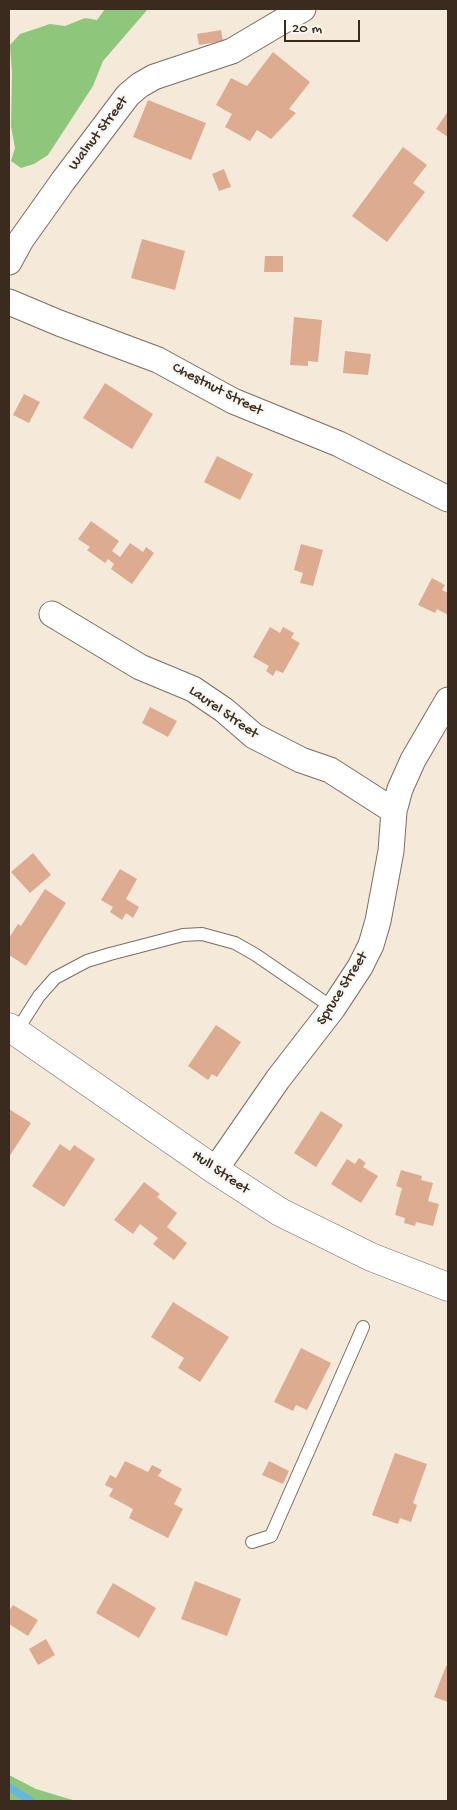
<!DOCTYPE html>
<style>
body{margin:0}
#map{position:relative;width:457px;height:1810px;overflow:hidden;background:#f5e9d9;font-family:"Gochi Hand",sans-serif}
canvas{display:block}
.frame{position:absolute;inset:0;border:10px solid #3b2a1e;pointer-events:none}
.scale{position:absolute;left:284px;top:20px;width:76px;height:22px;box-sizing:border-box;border:2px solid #3b2a1e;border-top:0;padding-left:6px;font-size:15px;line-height:18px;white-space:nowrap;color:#3b2a1e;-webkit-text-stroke:4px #f6f6f2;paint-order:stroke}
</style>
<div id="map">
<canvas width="457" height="1810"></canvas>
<div class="frame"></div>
<div class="scale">20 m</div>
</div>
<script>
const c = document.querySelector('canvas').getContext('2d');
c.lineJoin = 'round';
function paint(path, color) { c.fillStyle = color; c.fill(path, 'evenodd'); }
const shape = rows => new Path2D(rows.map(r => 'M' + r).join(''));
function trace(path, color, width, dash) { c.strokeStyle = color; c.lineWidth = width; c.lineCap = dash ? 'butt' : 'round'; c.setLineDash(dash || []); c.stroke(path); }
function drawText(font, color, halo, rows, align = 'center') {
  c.font = font + ' "Gochi Hand",sans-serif'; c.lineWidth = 4.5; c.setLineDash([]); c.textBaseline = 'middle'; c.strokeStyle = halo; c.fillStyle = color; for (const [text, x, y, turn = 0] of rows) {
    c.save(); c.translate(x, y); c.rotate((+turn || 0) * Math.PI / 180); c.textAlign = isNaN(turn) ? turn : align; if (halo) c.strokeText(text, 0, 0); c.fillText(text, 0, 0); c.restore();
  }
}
paint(shape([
 [105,9,148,9,103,61,93,86,48,155,34,164,21,168,11,161,15,148,11,126,12,73,10,45,20,34,50,24,65,26,85,18,97,20],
 [9,1775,36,1789,76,1801,9,1801]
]), '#8ec77b');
trace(shape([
 [9,1787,31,1801]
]), '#64b8e0', 8);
paint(shape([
 [221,30,223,41,199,45,197,34],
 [273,52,310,82,289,109,296,113,271,139,257,130,250,141,225,127,232,114,216,105,231,78,247,86],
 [148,100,206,123,191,160,133,137],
 [448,111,448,137,436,129],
 [403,147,427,165,413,183,425,192,387,242,352,216],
 [224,169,231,187,219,191,212,174],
 [142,239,185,251,175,290,131,278],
 [265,256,283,256,283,272,264,272],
 [294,317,322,320,318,362,308,361,308,366,290,365],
 [345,351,371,354,368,375,343,373],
 [105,383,153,414,132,449,83,418],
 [24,394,40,402,29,423,13,415],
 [217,456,253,474,240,500,204,482],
 [91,521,119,541,112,551,120,557,130,543,143,552,146,547,154,553,132,584,111,569,114,564,108,559,105,563,87,550,90,547,78,539],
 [301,544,323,550,313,586,300,583,303,573,294,570],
 [432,578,445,585,442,590,448,593,448,615,437,609,435,613,418,605],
 [270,627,280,633,283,627,294,633,291,638,300,643,283,673,276,670,273,676,266,671,269,666,253,657],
 [150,707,177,721,168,737,142,723],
 [33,853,51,875,30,893,11,872],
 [120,869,137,879,126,899,139,907,133,918,126,913,122,920,110,912,113,907,101,900],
 [45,889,66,903,26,966,9,955,9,938,18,924,21,926],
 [216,1025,241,1042,217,1077,212,1074,208,1080,188,1066],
 [9,1109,31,1123,9,1157],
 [321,1111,343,1125,316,1167,294,1153],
 [60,1144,70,1151,74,1145,95,1159,64,1207,32,1186],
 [359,1158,366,1163,363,1167,378,1176,361,1203,331,1184,347,1159,355,1164],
 [401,1170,422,1176,421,1180,433,1183,428,1201,439,1204,433,1226,416,1222,415,1226,404,1223,405,1218,395,1215,402,1188,396,1186],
 [144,1182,160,1194,157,1197,177,1213,167,1227,187,1243,174,1260,153,1244,158,1238,140,1224,133,1234,114,1220],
 [173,1302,229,1337,200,1382,178,1368,184,1358,151,1337],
 [301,1348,331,1363,307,1410,296,1405,293,1411,274,1402],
 [395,1453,427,1464,413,1503,417,1505,411,1522,400,1518,398,1524,372,1515],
 [125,1461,148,1472,152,1465,162,1470,158,1476,182,1489,174,1504,183,1509,168,1538,129,1518,133,1509,109,1496,113,1489,105,1485,110,1475,116,1478],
 [269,1461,289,1471,283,1484,262,1475],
 [195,1581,241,1599,227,1636,181,1619],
 [113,1583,156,1608,139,1638,96,1613],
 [13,1605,38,1620,28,1636,9,1624,9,1611],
 [46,1639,55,1655,38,1665,29,1649],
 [446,1666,448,1666,448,1702,434,1697]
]), '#ddab90');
const service = shape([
 [16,1032,39,996,55,978,87,961,110,954,183,935,202,934,235,943,256,955,333,1008],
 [252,1542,271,1536,363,1327]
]);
const minor = shape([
 [9,262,21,240,63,181,128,95,140,85,154,77,232,51,303,9],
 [9,302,59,323,158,360,233,401,339,444,448,499],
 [52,614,140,667,193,689,224,710,254,736,301,760,330,770,394,811],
 [215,1170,278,1079,333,1008,360,967,371,945,378,921,391,851,394,811,400,789,413,760,448,700]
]);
const secondary = shape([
 [9,1027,215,1170,280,1212,371,1257,448,1287]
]);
trace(service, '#7c6d5f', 14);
trace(minor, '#7c6d5f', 27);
trace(secondary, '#7c6d5f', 29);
trace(service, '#fff', 12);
trace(minor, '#fff', 25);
trace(secondary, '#fff', 28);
drawText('15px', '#3b2a1e', '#f6f6f2', [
 ["Walnut Street",99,134,-53],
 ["Chestnut Street",217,390,27],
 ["Laurel Street",223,713,35],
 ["Spruce Street",343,989,-58],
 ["Hull Street",220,1173,34]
]);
</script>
